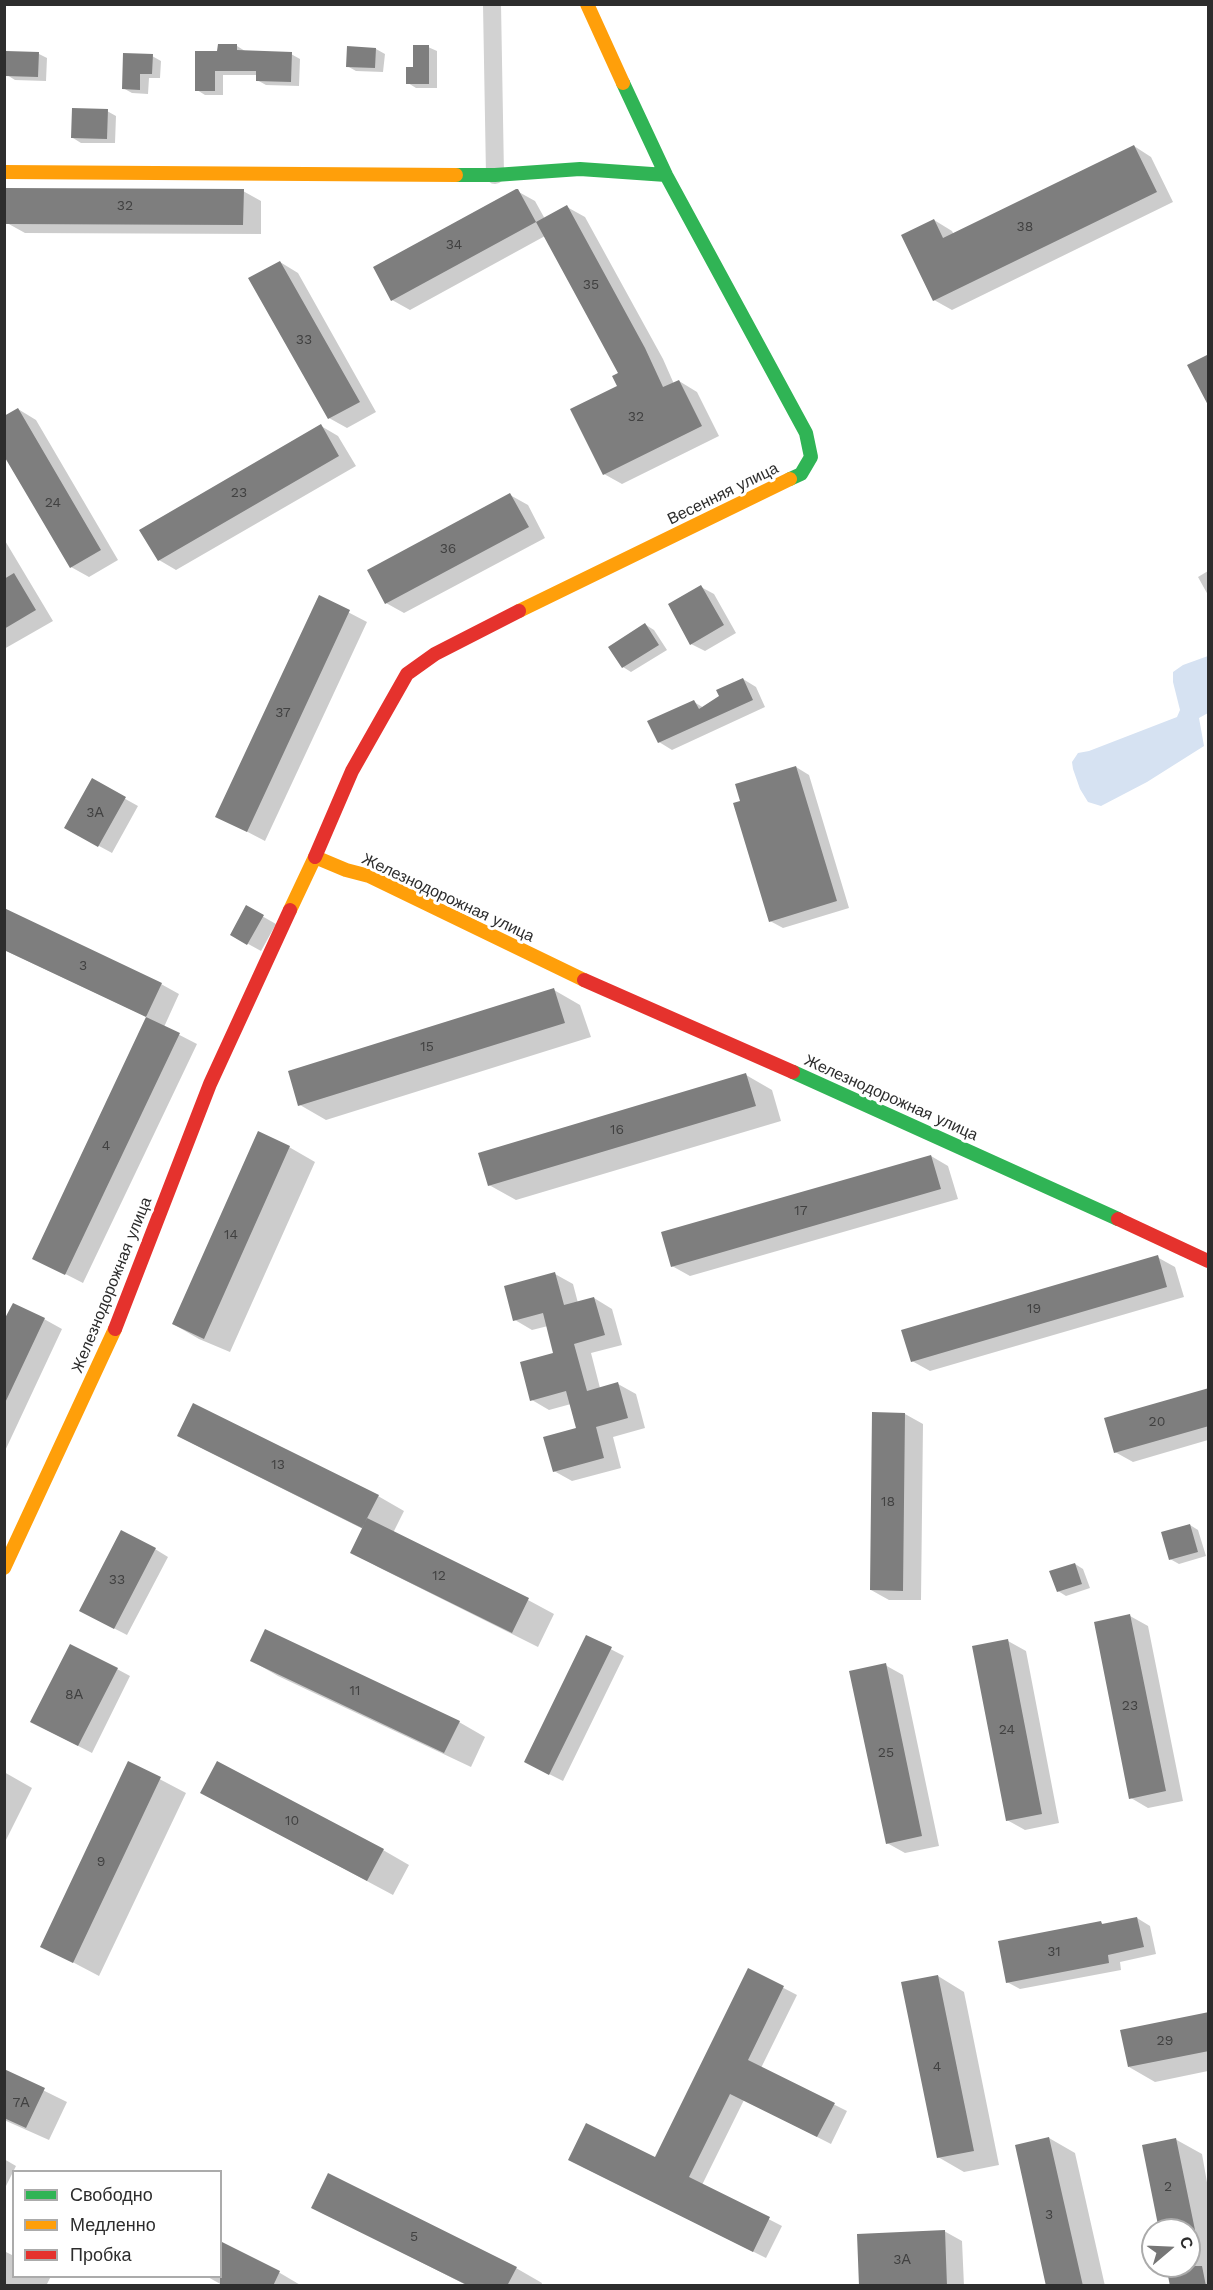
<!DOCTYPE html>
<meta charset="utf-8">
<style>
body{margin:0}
#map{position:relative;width:1213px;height:2290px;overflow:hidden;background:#fff;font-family:"Work Sans",sans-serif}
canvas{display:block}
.frame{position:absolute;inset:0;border:6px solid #2d2d2d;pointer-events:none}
.legend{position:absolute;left:12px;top:2170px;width:210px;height:108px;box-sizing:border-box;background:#fff;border:2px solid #ababab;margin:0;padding:8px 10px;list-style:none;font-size:18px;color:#2d2d2d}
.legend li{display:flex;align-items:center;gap:12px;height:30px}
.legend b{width:30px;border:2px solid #ababab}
.north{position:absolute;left:1141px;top:2218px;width:60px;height:60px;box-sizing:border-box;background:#fff;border:2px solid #ababab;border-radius:50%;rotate:71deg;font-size:16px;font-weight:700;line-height:24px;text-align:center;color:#2d2d2d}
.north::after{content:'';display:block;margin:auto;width:21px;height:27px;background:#767676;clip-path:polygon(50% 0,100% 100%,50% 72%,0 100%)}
</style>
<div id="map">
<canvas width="1213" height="2290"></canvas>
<div class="frame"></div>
<ul class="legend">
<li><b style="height:8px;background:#30b455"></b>Свободно</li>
<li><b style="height:8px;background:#ff9f0a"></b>Медленно</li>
<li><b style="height:8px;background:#e5322d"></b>Пробка</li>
</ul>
<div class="north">С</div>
</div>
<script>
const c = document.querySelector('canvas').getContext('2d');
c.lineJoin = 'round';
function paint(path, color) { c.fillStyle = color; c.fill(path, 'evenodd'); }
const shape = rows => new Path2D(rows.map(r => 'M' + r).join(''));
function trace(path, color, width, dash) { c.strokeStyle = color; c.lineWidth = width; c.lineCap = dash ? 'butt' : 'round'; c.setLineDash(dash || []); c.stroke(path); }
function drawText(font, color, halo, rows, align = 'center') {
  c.font = font + ' "Work Sans",sans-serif'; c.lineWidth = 6; c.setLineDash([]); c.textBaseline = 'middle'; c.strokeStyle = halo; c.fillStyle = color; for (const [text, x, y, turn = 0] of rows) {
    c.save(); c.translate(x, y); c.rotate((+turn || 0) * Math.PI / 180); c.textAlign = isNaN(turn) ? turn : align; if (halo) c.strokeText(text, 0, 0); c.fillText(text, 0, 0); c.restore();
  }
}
paint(shape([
 [1208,656,1208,713,1199,718,1204,746,1147,782,1101,806,1088,802,1080,789,1073,769,1072,762,1078,753,1089,751,1177,717,1180,710,1173,682,1173,672,1183,665]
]), '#d6e2f2');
paint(shape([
 [237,46,245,51,291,54,300,59,299,86,266,85,257,80,258,75,223,75,223,95,205,95,197,90,219,52],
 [428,47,437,51,437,88,416,88,408,83],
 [348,48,376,49,385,54,383,72,356,71,347,66],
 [4,52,39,54,47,58,46,81,15,80,7,75,4,73],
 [152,56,161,61,160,78,149,78,148,94,132,93,123,88],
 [107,111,116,116,115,143,81,143,73,138],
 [1134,146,1151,157,1173,202,952,310,934,300,934,220,952,231,954,235],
 [243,191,261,201,261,234,25,233,7,223],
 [517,191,535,201,545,219,567,207,585,217,663,359,674,384,679,381,697,392,719,436,622,484,604,474,620,374,545,236,410,310,392,300],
 [280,262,298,273,376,412,347,428,329,418],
 [18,409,36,420,118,560,89,577,71,567],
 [321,426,338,436,356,466,176,570,159,560],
 [510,495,528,505,545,538,404,613,386,603],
 [4,539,53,621,4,649],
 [1208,571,1208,595,1198,577],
 [701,587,714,594,736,633,705,651,691,644],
 [319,597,367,622,265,841,217,816],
 [646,625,654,630,667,650,631,672,623,667],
 [743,679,756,687,765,707,672,750,659,742,694,702,704,708],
 [796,767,809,775,849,908,783,928,770,921,742,802],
 [93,781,138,806,112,853,66,828],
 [246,907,276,924,261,951,232,935],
 [4,950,161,984,179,994,164,1027,197,1044,83,1283,34,1258,147,1017],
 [554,990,580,1005,591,1037,326,1120,300,1105],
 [746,1075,772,1090,781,1121,516,1200,489,1185],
 [289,1147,315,1162,230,1352,199,1339,173,1324],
 [931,1156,948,1166,958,1199,690,1276,672,1266],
 [1157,1257,1175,1267,1184,1297,930,1371,912,1361],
 [555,1274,573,1284,578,1303,594,1298,612,1309,622,1345,591,1353,600,1388,618,1384,636,1394,645,1428,613,1437,621,1468,572,1481,554,1471,578,1429,571,1404,549,1410,532,1400,555,1354,548,1326,532,1330,515,1320],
 [44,1319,62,1329,4,1453,4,1324],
 [1208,1390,1208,1440,1133,1462,1115,1452],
 [873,1414,905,1414,923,1424,921,1600,889,1600,871,1590],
 [179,1436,378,1496,404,1511,393,1533,528,1600,554,1614,538,1647,378,1567,352,1552,363,1529,205,1450],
 [1190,1525,1198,1530,1206,1556,1179,1564,1170,1559],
 [155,1549,168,1557,127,1635,94,1618],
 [1075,1564,1083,1569,1090,1588,1066,1596,1058,1591],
 [1130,1616,1148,1626,1183,1801,1148,1808,1131,1798],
 [587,1637,624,1656,563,1781,539,1769],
 [1008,1641,1026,1651,1059,1823,1025,1830,1007,1820],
 [252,1661,459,1722,485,1737,471,1767,278,1676],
 [885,1665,903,1675,939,1846,905,1853,887,1843],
 [117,1669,130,1676,92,1753,45,1729],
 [129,1763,186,1793,99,1976,42,1946],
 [4,1772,32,1788,4,1844],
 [202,1793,383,1850,409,1865,393,1895],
 [1137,1918,1150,1926,1156,1954,1120,1962,1121,1970,1020,1989,1007,1982,1101,1923,1105,1925],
 [749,1970,797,1995,761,2068,847,2111,831,2144,744,2100,702,2185,782,2226,766,2258,583,2167,656,2159],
 [938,1976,964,1992,999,2165,964,2172,938,2157],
 [1208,2014,1208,2071,1155,2082,1129,2067],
 [4,2071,67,2102,49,2140,4,2120],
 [1049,2138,1075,2153,1105,2286,1047,2286],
 [1175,2139,1202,2154,1208,2188,1208,2286,1172,2286,1168,2266,1189,2266,1189,2230,1161,2230],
 [4,2159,16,2166,4,2190],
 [313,2207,516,2268,542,2283,541,2286,468,2286],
 [944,2231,962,2241,964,2286,861,2286],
 [220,2243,280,2273,302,2286,224,2286,206,2276,220,2276],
 [4,2251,14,2256,14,2276,51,2276,46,2286,4,2286]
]), '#0003');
paint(shape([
 [218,44,237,44,237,50,292,52,291,82,256,81,256,71,215,71,215,91,195,91,195,51,217,51],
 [413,45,429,45,429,84,406,84,406,67,413,67],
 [347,46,376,48,375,68,346,67],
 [6,51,39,52,38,77,5,76],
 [123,53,153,54,152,74,140,74,140,90,122,89],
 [72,108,108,109,107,139,71,138],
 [1134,145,1157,192,933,301,901,235,934,219,943,238],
 [6,188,244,189,243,225,6,224],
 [516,189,518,189,536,222,391,301,373,267],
 [567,205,645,348,663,387,679,380,702,426,603,475,570,409,617,386,612,376,618,373,536,222],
 [280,261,360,402,328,419,248,278],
 [1209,354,1209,407,1187,365],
 [18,408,101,550,70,568,4,456,4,416],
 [321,424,339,456,158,561,139,530],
 [510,493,529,527,385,604,367,570],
 [14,573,36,610,4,629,4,579],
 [701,585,724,625,690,645,668,604],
 [319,595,350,610,247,832,215,817],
 [645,623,659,645,622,668,608,647],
 [743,678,753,700,658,743,647,721,694,700,699,709,719,696,716,690],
 [796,766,837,901,769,922,733,803,740,801,735,784],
 [92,778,126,797,98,847,64,828],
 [246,905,264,915,247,945,230,935],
 [4,908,162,983,146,1017,4,950],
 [554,988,565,1023,298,1106,288,1071],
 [146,1017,180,1033,65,1275,32,1259],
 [746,1073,756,1106,488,1186,478,1153],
 [258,1131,290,1146,204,1339,172,1324],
 [931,1155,941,1189,671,1267,661,1232],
 [1158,1255,1167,1287,911,1362,901,1330],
 [555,1272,564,1305,594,1297,605,1335,574,1344,587,1391,618,1382,628,1418,596,1427,604,1458,553,1472,543,1437,576,1428,566,1391,530,1401,520,1362,553,1353,543,1313,513,1321,504,1286],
 [13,1303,45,1318,4,1405,4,1320],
 [1209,1388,1209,1426,1114,1453,1104,1418],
 [193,1403,379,1495,362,1528,177,1436],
 [872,1412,905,1413,903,1591,870,1590],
 [367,1518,529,1598,512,1633,350,1553],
 [1190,1524,1198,1552,1169,1560,1161,1532],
 [121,1530,156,1548,114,1629,79,1611],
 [1075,1563,1082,1584,1057,1592,1049,1571],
 [1130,1614,1166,1791,1129,1799,1094,1622],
 [265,1629,460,1721,444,1753,250,1661],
 [586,1635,612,1647,549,1775,524,1762],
 [1008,1639,1042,1814,1006,1821,972,1646],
 [70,1644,118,1668,78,1746,30,1722],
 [886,1663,922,1836,886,1844,849,1671],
 [128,1761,161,1777,73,1963,40,1947],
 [217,1761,384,1849,367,1881,200,1793],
 [1137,1917,1144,1947,1108,1955,1109,1963,1006,1983,998,1941,1101,1921,1102,1924],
 [748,1968,784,1986,748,2060,835,2103,817,2137,730,2094,689,2177,770,2217,753,2252,568,2160,586,2123,655,2157],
 [938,1975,974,2151,937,2158,901,1982],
 [1209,2012,1209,2051,1128,2067,1120,2030],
 [4,2069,45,2088,26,2128,4,2118],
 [1049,2137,1083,2286,1046,2286,1015,2145],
 [1176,2138,1195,2230,1159,2230,1142,2145],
 [328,2173,517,2267,507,2286,469,2286,311,2208],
 [945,2230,947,2286,859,2286,857,2234],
 [220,2241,280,2271,273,2286,220,2286],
 [1166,2266,1202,2266,1206,2286,1170,2286]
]), '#7e7e7e');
trace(shape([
 [492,4,495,175]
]), '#d2d2d2', 18);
trace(shape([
 [623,83,666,175,806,433,811,457,801,474,790,479],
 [456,175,495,175,580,169,666,175],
 [793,1072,1118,1219]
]), '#30b455', 14);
trace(shape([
 [587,4,623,83],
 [4,172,456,175],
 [519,611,790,479],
 [290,910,315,857,346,870,369,876,584,980],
 [4,1568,115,1329]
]), '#ff9f0a', 14);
trace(shape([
 [315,857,352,771,407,674,435,654,519,611],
 [584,980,793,1072],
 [1118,1219,1208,1261],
 [115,1329,210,1084,290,910]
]), '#e5322d', 14);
drawText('14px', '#414141', null, [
 ["32",125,206],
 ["38",1025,227],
 ["34",454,245],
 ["35",591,285],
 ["33",304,340],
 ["32",636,417],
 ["23",239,493],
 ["24",53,503],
 ["36",448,549],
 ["37",283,713],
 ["3А",95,813],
 ["3",83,966],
 ["15",427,1047],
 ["16",617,1130],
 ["4",106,1146],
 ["17",801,1211],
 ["14",231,1235],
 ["19",1034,1309],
 ["20",1157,1422],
 ["13",278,1465],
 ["18",888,1502],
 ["12",439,1576],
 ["33",117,1580],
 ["11",355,1691],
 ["8А",74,1695],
 ["23",1130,1706],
 ["24",1007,1730],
 ["25",886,1753],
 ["10",292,1821],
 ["9",101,1862],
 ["31",1054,1952],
 ["29",1165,2041],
 ["4",937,2067],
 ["7А",21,2103],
 ["2",1168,2187],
 ["3",1049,2215],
 ["5",414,2237],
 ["3А",902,2260]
]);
drawText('16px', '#2d2d2d', '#fff', [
 ["Весенняя улица",723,494,-26],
 ["Железнодорожная улица",448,898,25],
 ["Железнодорожная улица",891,1098,24],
 ["Железнодорожная улица",112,1285,-68]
]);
</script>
